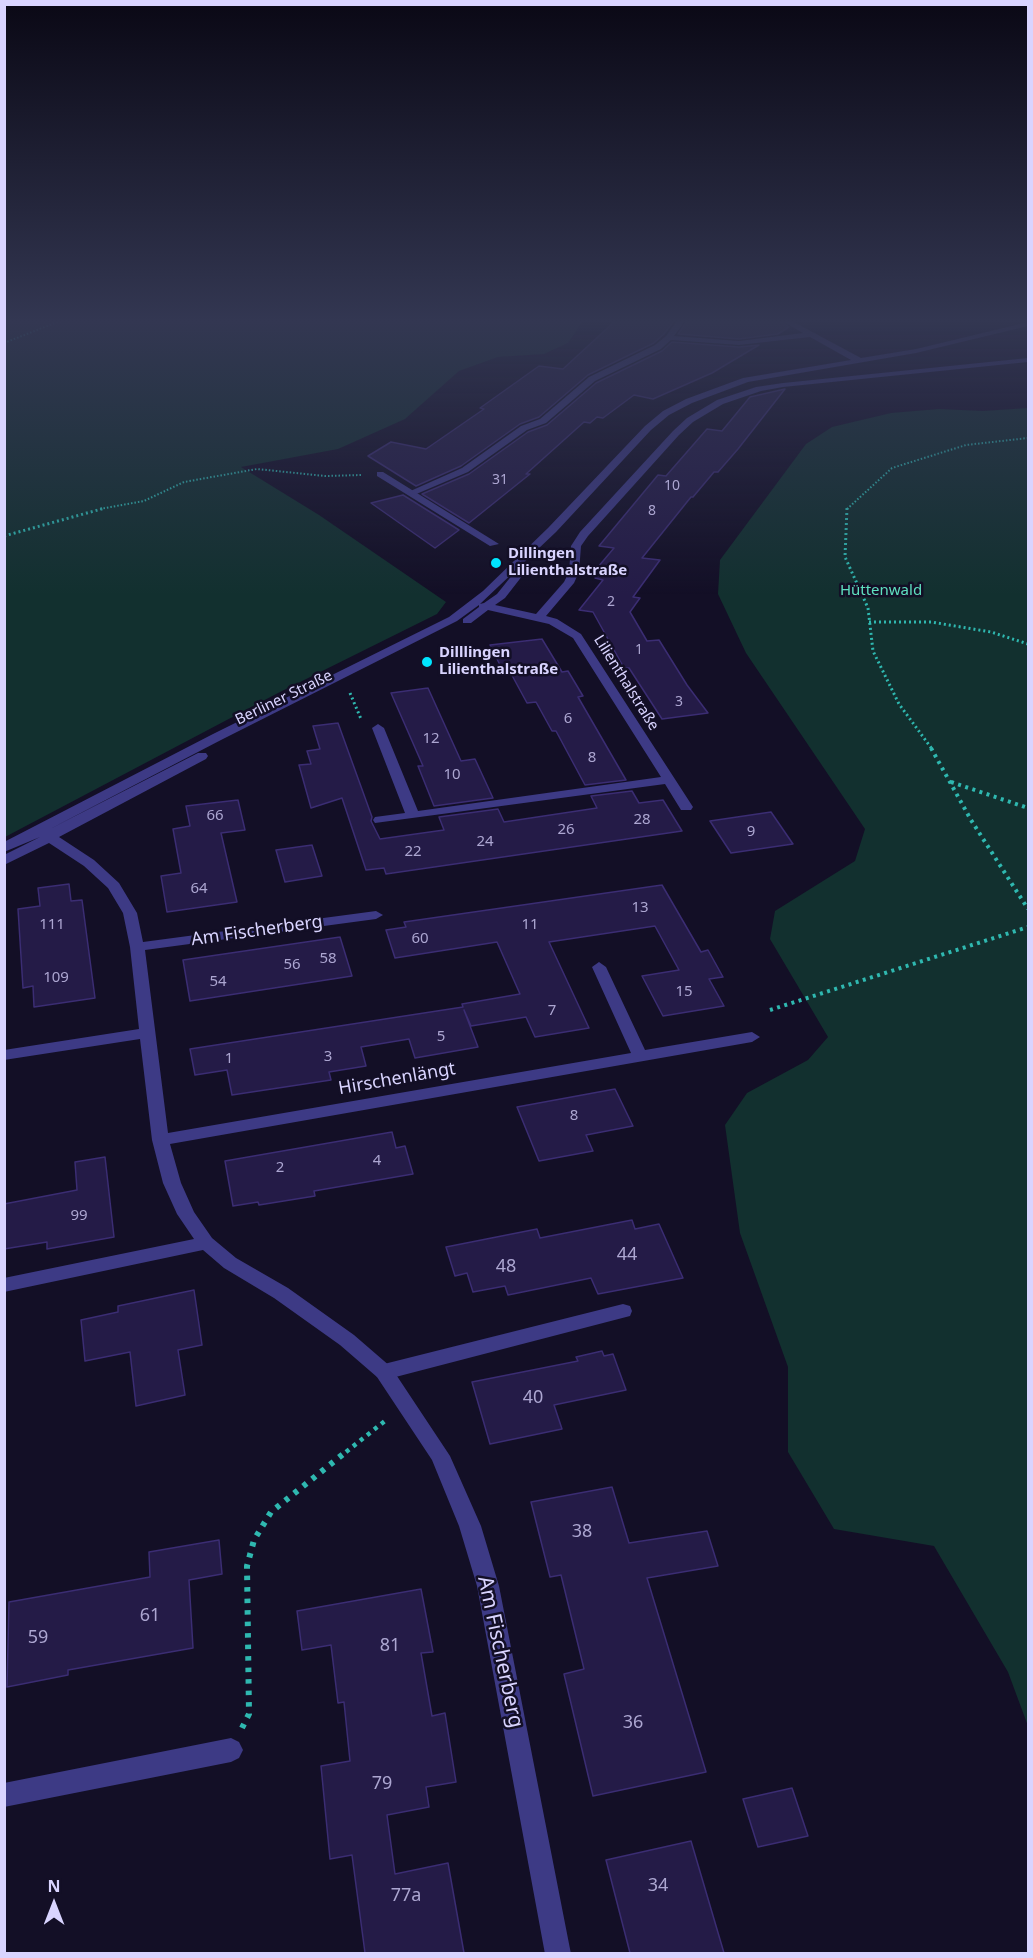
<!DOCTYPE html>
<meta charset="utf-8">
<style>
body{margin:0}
#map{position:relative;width:1033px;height:1958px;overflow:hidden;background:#130f26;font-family:"Noto Sans",sans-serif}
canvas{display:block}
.frame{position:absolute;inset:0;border:6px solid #d9d4ff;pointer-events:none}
.north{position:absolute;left:24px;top:1874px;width:60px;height:60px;-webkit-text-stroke:4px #130f26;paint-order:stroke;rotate:0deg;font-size:16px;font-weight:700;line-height:24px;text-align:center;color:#d9d4ff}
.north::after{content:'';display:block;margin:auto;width:21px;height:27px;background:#d9d4ff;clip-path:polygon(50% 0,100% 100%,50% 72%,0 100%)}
</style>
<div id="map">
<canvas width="1033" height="1958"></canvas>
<div class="frame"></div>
<div class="north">N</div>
</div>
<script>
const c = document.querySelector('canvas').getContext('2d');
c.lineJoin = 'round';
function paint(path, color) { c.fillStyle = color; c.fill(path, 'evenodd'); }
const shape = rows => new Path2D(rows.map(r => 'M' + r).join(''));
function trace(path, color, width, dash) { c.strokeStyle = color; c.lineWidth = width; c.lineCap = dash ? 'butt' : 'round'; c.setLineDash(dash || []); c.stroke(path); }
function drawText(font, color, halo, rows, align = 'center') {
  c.font = font + ' "Noto Sans",sans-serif'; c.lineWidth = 5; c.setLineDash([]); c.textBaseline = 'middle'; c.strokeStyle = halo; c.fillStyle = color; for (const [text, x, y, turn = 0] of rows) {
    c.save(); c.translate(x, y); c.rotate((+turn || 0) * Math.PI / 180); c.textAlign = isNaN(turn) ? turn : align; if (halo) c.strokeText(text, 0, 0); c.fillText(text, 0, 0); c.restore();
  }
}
paint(shape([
 [5,321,583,321,568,343,544,354,498,357,459,371,405,419,338,449,241,467,319,515,446,602,437,614,278,693,5,837],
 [1028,408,1028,1726,1008,1672,934,1546,834,1529,788,1452,788,1367,740,1233,725,1125,747,1093,808,1060,828,1037,770,939,775,911,855,861,865,829,746,653,718,594,720,560,806,444,832,427,891,413,939,409,983,411]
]), '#12302f');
const building = shape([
 [615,321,674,321,664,334,654,343,588,375,539,417,520,424,461,466,416,486,368,456,391,442,426,449,484,409,480,408,539,366,563,369,615,321],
 [687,321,780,321,789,327,778,334,739,339,678,334,687,321],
 [672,342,739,347,759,345,712,373,653,399,634,395,603,418,597,417,590,423,584,422,526,474,530,474,469,523,422,494,469,474,528,432,547,425,596,383,662,351,672,342],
 [785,389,738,449,718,472,714,472,693,497,691,497,642,558,660,560,633,597,640,598,630,612,647,641,659,640,687,685,708,713,662,719,629,668,624,668,593,612,579,610,603,580,595,578,603,568,598,567,614,548,599,546,658,475,666,476,707,429,722,431,750,397,785,389],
 [403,495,459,530,435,548,371,503,403,495],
 [542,639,562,672,568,671,583,696,578,697,626,780,585,785,556,731,552,731,536,702,527,703,508,668,502,669,490,645,542,639],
 [428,688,461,761,475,759,493,798,434,806,418,766,423,766,391,693,428,688],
 [338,723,372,817,371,821,380,839,444,830,439,817,498,809,504,822,597,808,591,796,632,791,639,803,663,800,682,831,386,874,384,868,366,870,342,798,311,808,299,765,311,764,307,751,320,749,313,726,338,723],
 [238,800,245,830,221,833,237,902,167,912,161,876,181,873,173,829,190,826,186,806,238,800],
 [771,812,793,844,731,853,710,821,771,812],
 [312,845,322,876,285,882,276,850,312,845],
 [69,884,71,901,82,900,95,998,34,1007,33,986,23,988,18,909,40,906,38,888,69,884],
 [662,885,701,952,708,950,723,977,709,979,724,1006,663,1016,642,976,679,970,655,926,549,942,589,1028,535,1037,526,1017,471,1026,464,1010,478,1047,415,1058,409,1039,361,1047,366,1066,329,1072,331,1080,232,1095,227,1070,195,1075,190,1049,463,1007,462,1004,520,994,497,942,395,958,386,930,406,927,404,922,662,885],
 [340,937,352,976,190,1001,183,960,340,937],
 [615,1089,633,1126,586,1135,593,1151,539,1161,517,1107,615,1089],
 [392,1132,396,1148,405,1146,413,1174,314,1191,315,1196,259,1205,258,1202,233,1206,225,1161,392,1132],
 [105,1157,114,1237,47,1249,47,1242,4,1249,4,1204,77,1190,75,1162,105,1157],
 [632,1220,635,1229,659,1224,683,1278,598,1294,591,1278,508,1295,505,1286,473,1292,467,1273,455,1276,446,1247,537,1229,540,1238,632,1220],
 [194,1290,202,1345,178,1350,185,1395,136,1406,130,1352,85,1361,81,1320,118,1312,118,1306,194,1290],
 [602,1351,604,1356,613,1354,626,1390,554,1405,562,1429,490,1444,472,1382,578,1361,576,1357,602,1351],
 [612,1487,629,1543,707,1531,718,1566,647,1578,706,1772,593,1796,564,1674,584,1669,561,1575,550,1577,531,1502,612,1487],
 [219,1540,222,1574,189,1580,193,1648,68,1670,68,1675,7,1687,9,1602,150,1577,149,1552,219,1540],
 [421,1589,433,1652,421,1653,432,1716,445,1713,456,1782,426,1787,429,1807,387,1815,395,1874,448,1863,464,1953,365,1953,352,1855,330,1859,321,1766,350,1761,344,1702,338,1703,331,1645,302,1650,297,1611,421,1589],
 [792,1788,808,1836,758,1847,743,1799,792,1788],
 [691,1841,724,1953,630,1953,606,1860,691,1841]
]);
paint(building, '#241b47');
trace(building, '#3b2d73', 1.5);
trace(shape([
 [4,343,60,321],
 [100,509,144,501,184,482,257,469,325,476,361,475],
 [847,509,892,468,966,445,1028,438]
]), '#2fb8b0', 2, [1.5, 2]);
trace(shape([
 [847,508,845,557,868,608,873,651,899,704,932,749],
 [4,536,105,508],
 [869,622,931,622,991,632,1028,644],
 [350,693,361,719]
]), '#2fb8b0', 3, [2, 3]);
trace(shape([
 [931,748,971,820,1028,909],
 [951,782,1028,808],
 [770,1010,1028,927]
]), '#2fb8b0', 4, [3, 4.5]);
trace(shape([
 [346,1452,386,1420]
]), '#2fb8b0', 4.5, [4, 5]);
trace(shape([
 [242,1728,249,1714,247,1566,254,1540,271,1512,347,1451]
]), '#2fb8b0', 6, [4.5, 7]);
paint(shape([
 [377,472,383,472,499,544,490,546,377,476,377,472],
 [623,1304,630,1306,632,1311,630,1316,384,1380,377,1377,374,1372,377,1367,384,1364,623,1304]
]), '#3d3a85');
paint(shape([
 [677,321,685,321,674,336,739,341,803,333,782,321,792,321,861,358,916,349,1028,322,1028,326,916,353,748,382,692,403,669,415,651,430,556,532,480,604,484,603,497,594,517,569,521,568,526,571,505,598,495,605,536,614,564,582,569,572,571,546,580,532,673,431,687,418,717,400,756,387,783,383,1028,358,1028,362,783,387,761,391,723,404,693,422,679,435,588,536,581,546,579,572,574,583,546,616,557,619,581,634,693,807,691,810,681,810,665,784,375,823,373,820,375,817,405,813,372,728,378,724,384,728,418,811,661,777,573,638,549,624,488,610,471,623,463,623,463,619,479,607,479,605,457,621,221,740,48,830,198,753,206,753,208,756,206,759,59,837,94,860,119,883,137,913,143,942,376,911,383,915,376,919,145,950,168,1133,631,1053,592,967,599,962,606,967,645,1050,752,1032,760,1037,752,1042,170,1144,181,1183,194,1212,212,1238,236,1258,288,1288,354,1335,391,1367,450,1456,481,1526,499,1586,571,1954,545,1954,477,1586,459,1526,432,1460,377,1377,340,1345,274,1298,224,1268,203,1250,4,1292,4,1278,194,1239,177,1214,163,1183,152,1140,140,1039,4,1060,4,1050,139,1029,130,947,123,913,108,888,84,866,49,843,4,865,4,855,40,837,4,852,4,842,213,734,449,617,483,591,548,528,645,426,663,411,686,399,743,378,851,360,810,337,739,345,671,340,661,349,595,381,546,423,527,430,468,472,414,495,406,493,462,468,521,426,540,419,589,377,655,345,666,336,677,321],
 [231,1738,239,1742,243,1750,239,1758,231,1762,4,1807,4,1783,231,1738]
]), '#3d3a85');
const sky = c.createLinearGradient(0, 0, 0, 595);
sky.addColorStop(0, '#0a0815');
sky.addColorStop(0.54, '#333752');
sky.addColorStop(1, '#33375200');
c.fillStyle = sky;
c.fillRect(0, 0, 1033, 595);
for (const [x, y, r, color] of [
 [496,563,6,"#00e5ff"],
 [427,662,6,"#00e5ff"]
]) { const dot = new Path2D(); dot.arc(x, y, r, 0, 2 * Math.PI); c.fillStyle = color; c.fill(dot); trace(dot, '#130f26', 2); }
drawText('14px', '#aca6d1', null, [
 ["31",500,480],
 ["10",672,486],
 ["8",652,511],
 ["2",611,602],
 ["1",639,650],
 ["3",679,702]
]);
drawText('bold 15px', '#d9d4ff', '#130f26', [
 ["Dillingen",508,554],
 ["Lilienthalstraße",508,571],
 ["Dilllingen",439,653],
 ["Lilienthalstraße",439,670]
], 'left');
drawText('15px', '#5fe0c0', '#130f26', [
 ["Hüttenwald",881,591]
]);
drawText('15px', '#d9d4ff', '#130f26', [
 ["Lilienthalstraße",626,683,58],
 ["Berliner Straße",284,698,-26]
]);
drawText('15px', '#aca6d1', null, [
 ["6",568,719],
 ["12",431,739],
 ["8",592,758],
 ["10",452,775],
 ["66",215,816],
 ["28",642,820],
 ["26",566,830],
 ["9",751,832],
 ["24",485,842],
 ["22",413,852],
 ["64",199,889],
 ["13",640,908],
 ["111",52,925],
 ["11",530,925],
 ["60",420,939],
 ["58",328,959],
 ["56",292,965],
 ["109",56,978],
 ["54",218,982],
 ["15",684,992],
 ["7",552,1011],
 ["5",441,1037],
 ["3",328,1057],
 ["1",229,1059],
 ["8",574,1116],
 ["4",377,1161],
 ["2",280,1168],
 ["99",79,1216]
]);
drawText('18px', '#d9d4ff', '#130f26', [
 ["Am Fischerberg",257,931,-8],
 ["Hirschenlängt",397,1079,-10]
]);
drawText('18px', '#aca6d1', null, [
 ["44",627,1255],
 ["48",506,1267],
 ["40",533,1398],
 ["38",582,1532],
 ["61",150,1616],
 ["59",38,1638],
 ["81",390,1646],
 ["36",633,1723],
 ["79",382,1784],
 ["34",658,1886],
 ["77a",406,1896]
]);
drawText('21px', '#d9d4ff', '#130f26', [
 ["Am Fischerberg",500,1652,78]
]);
</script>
